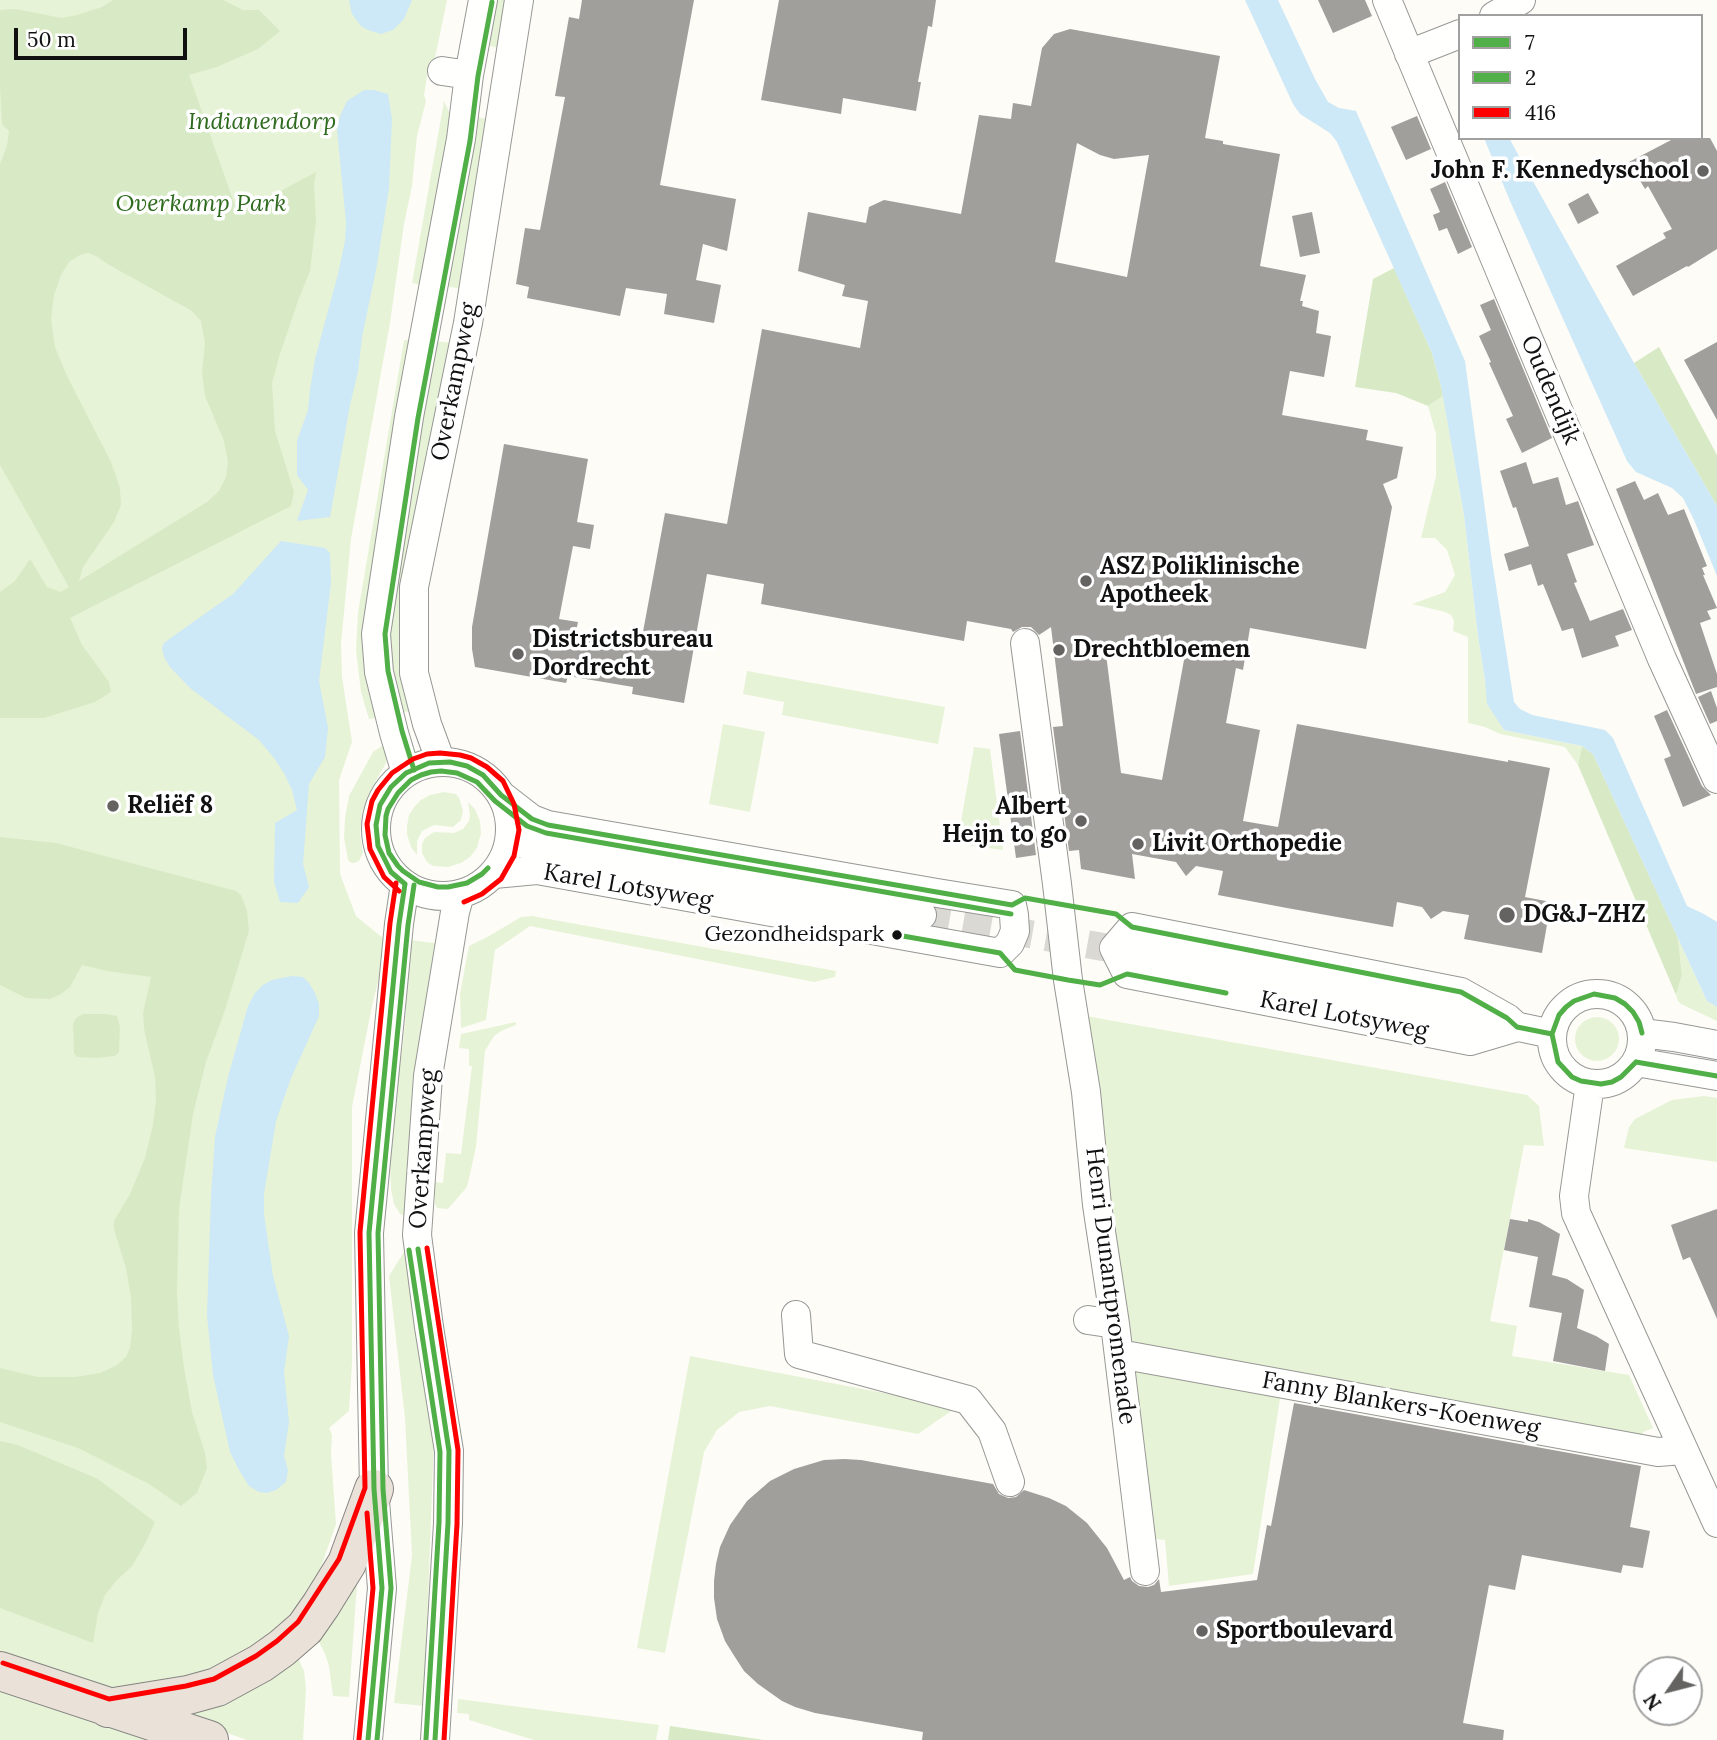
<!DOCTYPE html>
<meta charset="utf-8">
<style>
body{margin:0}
#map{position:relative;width:1717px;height:1740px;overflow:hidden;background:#fdfcf7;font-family:Lora,serif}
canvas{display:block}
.legend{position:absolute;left:1458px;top:14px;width:245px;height:126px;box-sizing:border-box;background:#fff;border:2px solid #a0a0a0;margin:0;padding:9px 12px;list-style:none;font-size:21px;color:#111}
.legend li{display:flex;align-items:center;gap:14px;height:35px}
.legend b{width:35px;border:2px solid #a0a0a0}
.north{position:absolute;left:1633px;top:1656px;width:70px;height:70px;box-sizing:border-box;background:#fff;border:2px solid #a0a0a0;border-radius:50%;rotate:235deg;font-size:19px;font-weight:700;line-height:28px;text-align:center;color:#111}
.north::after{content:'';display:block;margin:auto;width:24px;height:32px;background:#646362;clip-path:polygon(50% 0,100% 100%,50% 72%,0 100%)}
.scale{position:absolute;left:14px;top:28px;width:173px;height:32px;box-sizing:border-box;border:4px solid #111;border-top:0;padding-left:9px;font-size:21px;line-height:24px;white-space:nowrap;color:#111;-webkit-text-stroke:5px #fff;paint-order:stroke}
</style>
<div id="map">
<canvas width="1717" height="1740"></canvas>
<ul class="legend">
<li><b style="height:9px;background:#50af46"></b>7</li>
<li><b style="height:9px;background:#50af46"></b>2</li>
<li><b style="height:9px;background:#f00"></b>416</li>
</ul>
<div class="north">N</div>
<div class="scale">50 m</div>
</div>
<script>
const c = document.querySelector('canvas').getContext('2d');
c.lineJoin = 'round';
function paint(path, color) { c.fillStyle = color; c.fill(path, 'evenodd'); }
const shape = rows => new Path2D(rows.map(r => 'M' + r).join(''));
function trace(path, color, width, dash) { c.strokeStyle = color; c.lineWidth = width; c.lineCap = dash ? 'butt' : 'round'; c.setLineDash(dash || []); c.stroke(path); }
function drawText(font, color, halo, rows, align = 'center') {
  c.font = font + ' Lora,serif'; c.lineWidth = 7; c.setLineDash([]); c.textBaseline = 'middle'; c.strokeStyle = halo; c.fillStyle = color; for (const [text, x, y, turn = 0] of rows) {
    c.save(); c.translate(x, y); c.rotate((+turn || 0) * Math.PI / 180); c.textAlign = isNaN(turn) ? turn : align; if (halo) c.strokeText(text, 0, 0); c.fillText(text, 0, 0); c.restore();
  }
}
paint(shape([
 [0,0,447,0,435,58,429,64,424,95,426,101,417,136,412,186,404,224,390,323,351,539,341,644,342,677,352,742,339,780,340,874,356,916,384,939,382,966,372,1006,352,1107,352,1362,349,1411,329,1428,332,1435,331,1454,336,1524,308,1604,276,1626,280,1631,216,1674,124,1699,0,1661],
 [495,0,512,0,502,49,486,45],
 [444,101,454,123,425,286,412,283],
 [473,116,491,120,462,289,444,286],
 [415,339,382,717,369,719,361,692,356,650,358,613,404,340],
 [435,341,451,343,410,711,399,713,384,623],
 [1443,396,1464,515,1478,636,1489,706,1504,730,1582,746,1578,765,1565,747,1500,734,1485,727,1468,723,1468,637,1453,631,1454,621,1451,615,1445,612,1412,604,1445,592,1455,575,1447,550,1435,538,1421,538,1436,476,1436,434,1428,406],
 [747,671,945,707,938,744,782,715,784,702,743,694],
 [723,724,765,732,750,812,709,804],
 [386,743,387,755,386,763,369,793,362,812,360,835,363,853,359,861,354,863,351,863,348,860,344,838,345,818,349,796,373,752],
 [974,747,990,749,1003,850,957,844],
 [444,792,456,794,459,798,463,810,461,820,453,827,434,825,422,831,417,841,417,855,411,847,407,834,407,826,409,815,415,806,421,800,430,795],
 [468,802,475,809,480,821,481,833,477,848,470,857,461,863,448,867,433,866,427,862,422,853,422,844,425,838,434,832,454,833,463,829,469,821,470,816],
 [532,916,836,971,835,977,814,982,530,926,495,950,486,1020,461,1028,460,994,469,946,489,936,521,917],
 [1678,938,1707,1001,1717,1007,1717,1021,1681,1004,1678,1001,1676,995,1682,975],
 [410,940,442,944,423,1037,411,1112,407,1217,400,1214,394,1204,391,1189,390,1165,394,1104,403,1044,406,1012,406,978],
 [1086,1016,1527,1095,1539,1106,1544,1146,1524,1145,1490,1321,1517,1326,1512,1356,1629,1375,1653,1428,1643,1432,1640,1446,1283,1379,1253,1574,1169,1586,1165,1540,1155,1539,1149,1500],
 '1575 1039a22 22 0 1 1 44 0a22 22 0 1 1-44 0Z',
 [516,1022,516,1025,503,1030,494,1036,485,1051,476,1147,467,1187,448,1209,437,1208,435,1204,435,1182,443,1183,446,1153,461,1154,472,1066,469,1066,469,1049,459,1048,461,1034],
 [1704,1096,1717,1098,1717,1162,1624,1148,1629,1127,1635,1119,1672,1100],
 [407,1247,434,1438,424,1706,394,1703,412,1555,405,1418,389,1276],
 [690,1356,957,1407,918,1434,770,1406,739,1412,717,1430,704,1452,665,1653,637,1648],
 [358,1569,349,1697,333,1696,329,1666,325,1654,316,1636],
 [297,1656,304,1671,306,1689,303,1740,247,1740,171,1713],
 [0,1687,174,1740,0,1740],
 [458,1699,659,1725,656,1740,534,1740,469,1720,469,1714,457,1713]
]), '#e7f3d7');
paint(shape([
 [113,0,223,0,243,10,259,10,280,31,258,49,217,67,189,75,238,214,316,172,314,185,316,222,310,271,299,298,279,357,272,383,275,431,294,492,291,506,70,618,82,645,109,682,111,692,95,702,44,718,0,718,0,592,15,581,30,559,47,587,61,592,69,587,0,465,0,164,7,146,9,131,2,124,0,87,0,10,15,9,62,18,77,15,102,7],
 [88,253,96,256,111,266,192,311,201,321,205,343,202,372,205,396,224,441,228,462,226,477,219,491,207,502,79,581,83,567,114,522,121,505,120,488,111,462,67,376,55,347,51,319,54,295,61,275,69,262,80,255],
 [1394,268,1432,353,1441,386,1443,396,1428,406,1396,393,1355,387,1373,279],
 [1659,347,1717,455,1717,506,1634,363],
 [1582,746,1593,754,1678,938,1682,975,1676,995,1578,765],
 [0,837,56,843,236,891,241,895,247,911,249,931,225,1010,206,1062,193,1114,179,1209,177,1293,179,1328,184,1368,192,1412,205,1453,207,1468,197,1493,181,1506,149,1484,78,1448,0,1422,0,1368,38,1377,75,1377,100,1373,117,1365,126,1357,130,1348,132,1330,131,1298,126,1268,114,1229,114,1221,130,1194,145,1158,153,1125,156,1100,155,1077,144,1029,143,1013,151,977,107,971,82,965,70,987,61,994,50,999,26,998,0,985],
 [83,1014,105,1014,117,1016,120,1027,119,1052,115,1056,97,1058,77,1057,74,1053,73,1024,76,1018],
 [0,1441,18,1445,98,1479,155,1522,145,1544,132,1566,116,1581,105,1595,98,1613,93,1643,0,1608],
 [670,1726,764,1740,668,1740]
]), '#d8eac5');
paint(shape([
 [349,0,412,0,404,19,393,30,381,34,368,30,361,26,352,14],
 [1245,0,1278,0,1315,79,1328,102,1339,108,1356,111,1465,361,1491,554,1514,702,1520,709,1532,715,1605,730,1613,738,1687,906,1704,914,1717,922,1717,1007,1707,1001,1593,754,1582,746,1504,730,1487,704,1485,680,1478,636,1464,515,1441,386,1432,353,1337,142,1330,133,1300,114,1293,104],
 [364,90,374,90,388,94,392,119,389,188,377,265,362,337,358,372,350,405,330,517,297,521,308,490,297,475,297,441,308,410,310,390,315,359,338,274,345,241,346,222,337,130,340,116,347,101],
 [1484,138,1509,138,1634,363,1717,506,1717,576,1694,520,1683,498,1672,488,1636,472,1627,461,1510,201],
 [281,541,325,548,330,553,331,583,319,681,328,728,325,757,309,784,303,864,309,887,298,903,280,902,274,882,275,823,297,810,292,790,284,773,274,758,259,740,190,688,170,667,164,657,162,648,164,643,172,637,233,594],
 [292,976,303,977,309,983,315,993,319,1004,319,1016,291,1078,276,1121,264,1194,264,1214,273,1276,289,1336,284,1372,289,1422,284,1456,288,1470,286,1482,276,1490,267,1493,259,1492,249,1486,239,1470,230,1452,213,1375,207,1315,211,1196,215,1137,228,1077,248,1006,255,993,263,985,272,980]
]), '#cde8f7');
paint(shape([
 [582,0,694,0,660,185,736,199,727,251,703,244,696,280,721,285,714,323,664,314,667,294,626,288,620,316,527,298,529,287,516,284,525,228,540,230,565,97,555,96,569,17,579,19],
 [779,0,936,0,932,27,928,26,926,38,918,82,921,82,916,111,843,98,841,114,761,100],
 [1318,0,1365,0,1372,16,1333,33],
 [1070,29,1220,56,1205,138,1223,141,1223,144,1280,154,1260,266,1306,275,1300,301,1303,301,1302,306,1319,311,1316,333,1331,336,1324,377,1290,371,1282,415,1368,430,1366,440,1403,447,1397,478,1383,484,1392,507,1366,649,1250,628,1243,670,1236,668,1226,723,1260,730,1243,821,1278,827,1297,724,1508,762,1508,760,1550,768,1525,897,1551,902,1542,953,1464,939,1469,915,1443,911,1431,919,1422,907,1397,902,1393,927,1287,908,1218,895,1223,871,1196,866,1186,876,1176,862,1132,854,1135,879,1081,869,1079,850,1069,851,1053,727,1063,726,1051,627,1039,635,1031,627,1022,627,1013,632,1011,629,967,621,964,641,761,604,764,584,707,574,684,703,632,694,633,687,568,676,566,683,475,667,472,649,472,627,504,444,588,459,577,522,594,525,590,549,573,546,559,619,578,622,575,636,640,648,665,513,727,524,762,329,860,348,868,301,842,296,845,285,798,271,808,212,866,223,869,207,884,200,961,214,979,115,1011,119,1013,103,1031,106,1042,48,1054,34],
 [1077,143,1100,155,1114,159,1149,155,1127,277,1055,262],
 [1105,646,1184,660,1162,780,1121,773],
 [1417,116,1431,149,1406,160,1391,127],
 [1675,138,1710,138,1717,151,1717,249,1688,267,1687,266,1633,296,1616,266,1666,238,1663,233,1672,229,1648,186,1645,189,1629,162],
 [1445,182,1472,247,1458,254,1447,228,1439,231,1433,215,1440,212,1430,189],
 [1588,193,1599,213,1578,224,1568,204],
 [1312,212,1320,253,1300,257,1292,216],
 [1494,299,1552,438,1522,453,1506,419,1513,416,1489,363,1491,362,1479,336,1491,330,1480,305],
 [1717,342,1717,420,1684,360],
 [1526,462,1533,484,1558,477,1566,505,1578,501,1594,545,1567,554,1577,582,1574,583,1590,621,1623,609,1632,630,1615,636,1619,646,1582,658,1573,628,1562,631,1543,584,1538,586,1531,564,1509,571,1504,554,1529,546,1516,507,1513,508,1500,471],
 [1635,481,1644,500,1658,493,1668,515,1684,509,1707,566,1702,568,1705,575,1703,575,1717,608,1707,611,1711,619,1700,623,1717,674,1717,687,1696,694,1616,489],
 [1711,691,1717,708,1717,721,1710,724,1698,697],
 [1667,710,1702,786,1711,795,1683,807,1664,759,1671,756,1654,716],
 [1020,731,1036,855,1016,858,999,734],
 [1717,1209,1717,1319,1690,1257,1683,1260,1671,1225],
 [1510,1219,1528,1222,1528,1219,1539,1222,1560,1234,1552,1275,1567,1279,1584,1290,1577,1328,1596,1336,1609,1344,1605,1371,1553,1361,1562,1313,1529,1307,1538,1257,1504,1250],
 [1294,1403,1641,1466,1630,1527,1650,1531,1643,1568,1623,1565,1621,1573,1522,1555,1515,1590,1489,1585,1463,1723,1504,1730,1503,1740,922,1740,923,1732,815,1713,795,1707,782,1701,758,1684,744,1671,733,1654,725,1641,717,1619,714,1598,714,1581,716,1564,720,1547,730,1525,747,1501,770,1481,794,1469,824,1460,844,1459,861,1460,993,1484,999,1494,1008,1498,1016,1497,1024,1490,1049,1498,1066,1506,1087,1523,1107,1548,1124,1580,1130,1577,1132,1581,1139,1586,1148,1587,1154,1585,1159,1579,1161,1592,1257,1580,1267,1525,1271,1526]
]), '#a19f9c');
trace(shape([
 [922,915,1137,953]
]), '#dad9d4', 28, [28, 14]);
const minor = shape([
 [1387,0,1662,659,1717,779],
 [1494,16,1521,0],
 [1409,54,1460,34],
 [442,71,469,75],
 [1025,643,1057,884,1068,980,1086,1092,1097,1205,1115,1324,1145,1571],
 '376 829a67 67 0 1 1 134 0a67 67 0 1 1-134 0Z',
 [441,762,427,724,414,673,414,587,468,323,519,0],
 [406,773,394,733,379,672,376,634,409,417,461,139,469,75,483,0],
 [509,841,922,915],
 [494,874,537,870,1000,953,1010,943,1015,931,1014,915,1012,905,937,893,548,825,532,819,501,795],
 [1132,927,1461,992,1507,1018,1517,1027,1470,1041,1127,974,1114,948,1132,927],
 [1138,954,1340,989,1552,1034],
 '1552 1039a45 45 0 1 1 90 0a45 45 0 1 1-90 0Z',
 [1642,1033,1674,1037,1717,1045],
 [1636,1062,1717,1076],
 [1590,1084,1574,1196,1576,1213,1717,1523],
 [796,1315,799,1354,968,1400,992,1431,1010,1482],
 [1088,1320,1115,1324],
 [1119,1354,1658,1452,1683,1450],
 [368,1740,382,1588,374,1489,369,1233,399,924,405,884],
 [435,1740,448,1523,449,1451,429,1327,417,1235,428,1076,455,912,460,894]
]);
const highway = shape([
 [0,1671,209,1740],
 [108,1708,188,1695,217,1687,261,1663,282,1648,305,1628,321,1605,347,1563,374,1489]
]);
trace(minor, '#979795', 30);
trace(highway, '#858482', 40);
trace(minor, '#fffffe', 28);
trace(highway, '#eae1d8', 38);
trace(shape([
 [405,884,391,872,378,846,376,825,380,805,391,787,406,773,429,763,450,762,467,766,483,775,501,795,519,809,532,819,548,825,1012,905,1025,898,1116,914,1132,927,1461,992,1507,1018,1517,1027,1552,1034],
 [897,935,1000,953,1015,970,1068,980,1100,985,1127,974,1226,993],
 [1636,1062,1621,1077,1612,1082,1601,1084,1581,1081,1572,1077,1558,1062,1552,1034,1559,1015,1566,1007,1574,1001,1594,994,1615,998,1625,1004,1633,1012,1639,1022,1642,1033],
 [1636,1062,1717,1076],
 [418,1249,449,1451,448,1523,435,1740],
 [368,1740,382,1588,374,1489,369,1233,399,924,405,884]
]), '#50af46', 5);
trace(shape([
 [414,770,402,731,388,671,385,634,418,418,470,141,478,76,492,2],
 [488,868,482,874,467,883,448,887,438,887,419,882,403,871,398,866,389,853,385,835,386,816,388,809,398,793,411,780,421,775,431,772,441,771,457,773,477,782,495,801,527,826,546,833,1011,914],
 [409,1250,440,1452,439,1523,426,1739],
 [377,1740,391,1588,383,1489,378,1233,408,925,414,885]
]), '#50af46', 5);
trace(shape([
 [399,891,384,877,370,849,367,824,372,801,378,790,392,773,413,759,427,754,440,753,460,755,471,758,487,767,503,781,514,804,519,830,514,856,501,879,482,894,464,902],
 [427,1248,458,1450,457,1524,444,1740],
 [3,1663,109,1699,186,1686,214,1679,256,1656,277,1641,298,1622,339,1559,365,1488,360,1232,390,923,396,883],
 [359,1739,373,1588,367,1513]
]), '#f00', 5);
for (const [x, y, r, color] of [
 [1703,171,7,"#646362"],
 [1086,581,7,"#646362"],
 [1059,650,7,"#646362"],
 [518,654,7,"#646362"],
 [113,806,7,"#646362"],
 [1081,821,7,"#646362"],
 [1138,844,7,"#646362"],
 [1507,915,9,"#646362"],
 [897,935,6,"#111"],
 [1202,1631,7,"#646362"]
]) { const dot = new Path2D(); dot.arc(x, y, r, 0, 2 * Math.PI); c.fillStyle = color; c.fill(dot); trace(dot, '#fff', 2.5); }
drawText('22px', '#111', '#fff', [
 ["Gezondheidspark",884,935]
], 'right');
drawText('italic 24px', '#2f6b1f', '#fff', [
 ["Indianendorp",262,122],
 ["Overkamp Park",201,204]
]);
drawText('bold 24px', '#111', '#fff', [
 ["John F. Kennedyschool",1689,171,"right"],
 ["ASZ Poliklinische",1100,567],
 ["Apotheek",1100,595],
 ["Districtsbureau",532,640],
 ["Dordrecht",532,668],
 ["Drechtbloemen",1073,650],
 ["Reliëf 8",127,806],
 ["Albert",1067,807,"right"],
 ["Heijn to go",1067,835,"right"],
 ["Livit Orthopedie",1152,844],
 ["DG&J-ZHZ",1523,915],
 ["Sportboulevard",1216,1631]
], 'left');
drawText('24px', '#111', '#fff', [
 ["Overkampweg",455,382,-79],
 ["Oudendijk",1550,390,67],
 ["Karel Lotsyweg",628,887,10],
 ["Karel Lotsyweg",1344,1016,11],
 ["Overkampweg",424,1149,-86],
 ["Henri Dunantpromenade",1110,1286,83],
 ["Fanny Blankers-Koenweg",1401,1405,10]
]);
</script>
